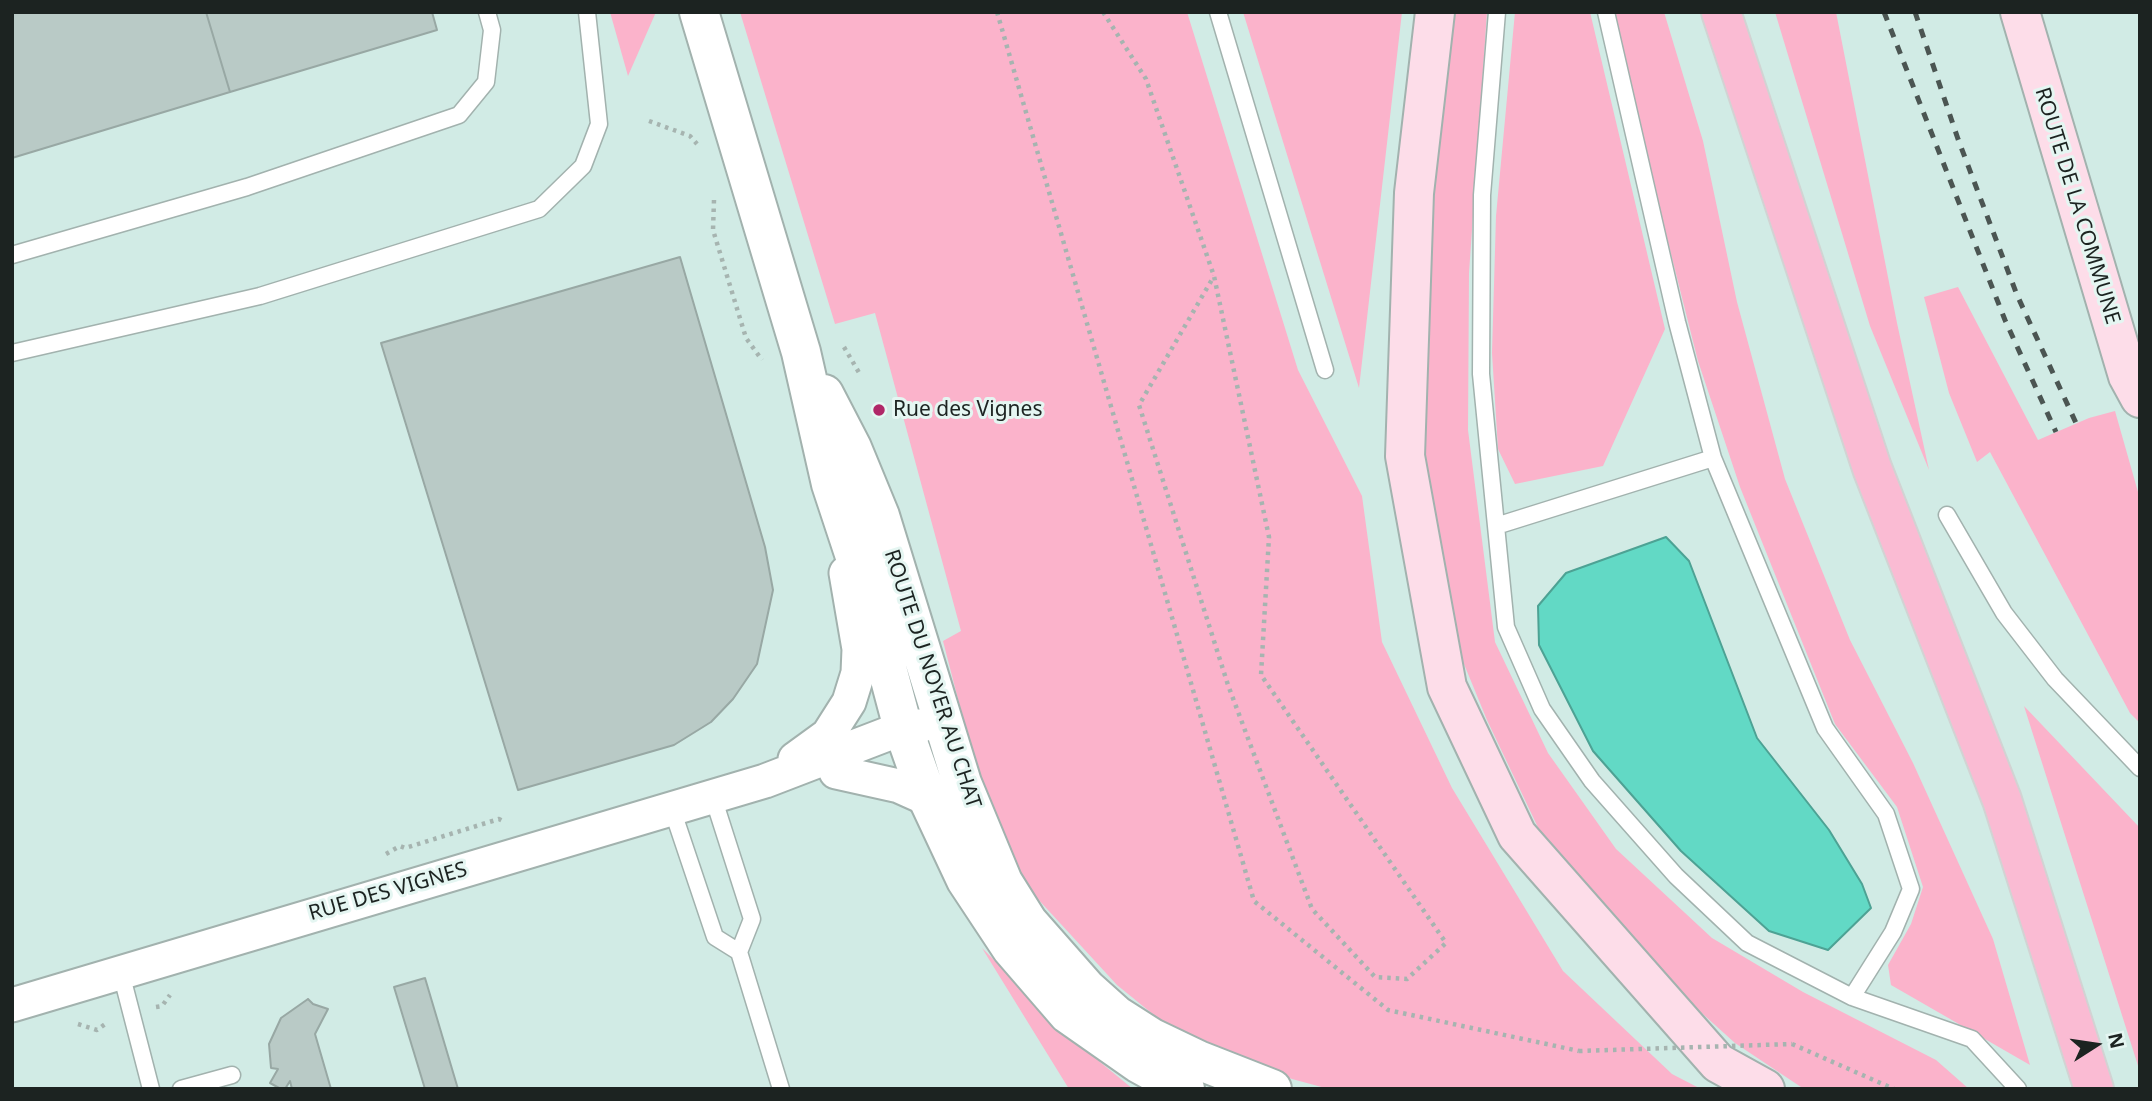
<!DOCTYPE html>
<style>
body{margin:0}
#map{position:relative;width:2152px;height:1101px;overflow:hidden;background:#e5f6f2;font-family:"Noto Sans",sans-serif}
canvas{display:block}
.frame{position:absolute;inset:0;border:14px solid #1c2321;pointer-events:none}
.north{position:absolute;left:2061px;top:1010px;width:70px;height:70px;-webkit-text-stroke:5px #e5f6f2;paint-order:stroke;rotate:78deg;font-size:19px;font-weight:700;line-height:28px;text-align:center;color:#1c2321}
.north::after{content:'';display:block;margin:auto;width:24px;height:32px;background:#1c2321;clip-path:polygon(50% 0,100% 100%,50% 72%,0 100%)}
</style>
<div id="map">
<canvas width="2152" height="1101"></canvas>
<div class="frame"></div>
<div class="north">N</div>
</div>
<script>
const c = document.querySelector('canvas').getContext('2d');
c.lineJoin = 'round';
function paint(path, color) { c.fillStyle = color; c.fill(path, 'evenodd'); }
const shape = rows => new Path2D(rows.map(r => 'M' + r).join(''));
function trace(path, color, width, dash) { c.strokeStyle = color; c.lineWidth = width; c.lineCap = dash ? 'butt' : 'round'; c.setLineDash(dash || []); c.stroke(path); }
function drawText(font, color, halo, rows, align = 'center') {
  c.font = font + ' "Noto Sans",sans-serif'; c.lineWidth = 6; c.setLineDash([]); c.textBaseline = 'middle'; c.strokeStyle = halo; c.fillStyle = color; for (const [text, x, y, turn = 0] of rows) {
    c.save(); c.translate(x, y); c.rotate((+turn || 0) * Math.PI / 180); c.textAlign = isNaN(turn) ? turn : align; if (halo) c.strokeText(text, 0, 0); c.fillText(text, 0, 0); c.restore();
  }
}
paint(shape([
 [12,12,2140,12,2140,1089,12,1089]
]), '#d1ebe5');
paint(shape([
 [610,12,656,12,628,76],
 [740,12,1187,12,1298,370,1362,496,1382,642,1452,788,1563,971,1672,1074,1701,1089,1329,1089,1292,1079,1170,1028,1117,985,1025,885,988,815,943,641,961,631,875,313,835,324],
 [1243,12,1402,12,1359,388],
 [1453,12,1487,12,1469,273,1468,430,1495,642,1548,753,1616,849,1712,938,1803,992,1936,1060,1969,1089,1804,1089,1735,1043,1614,934,1543,838,1487,720,1450,630,1422,466,1432,200],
 [1515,12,1590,12,1665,329,1603,466,1515,484,1498,449,1492,353,1496,216],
 [1610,12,1664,12,1703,141,1737,302,1785,479,1850,640,1913,763,1993,939,2030,1065,1891,985,1888,965,1911,924,1923,887,1897,807,1835,724,1740,487,1698,361],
 [1775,12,1836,12,1897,323,1929,470,1870,326],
 [1958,287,2038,440,2089,418,2115,411,2140,499,2140,723,2130,713,1990,452,1977,462,1949,393,1924,297],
 [2024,706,2140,828,2140,1072],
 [982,948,1084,1049,1133,1089,1069,1089]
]), '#fbb3cb');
const water = shape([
 [1666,537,1689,561,1757,738,1829,830,1862,884,1871,908,1828,950,1769,931,1681,851,1593,751,1539,645,1538,606,1566,573,1666,537]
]);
paint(water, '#62d9c5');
trace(water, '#4da294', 2);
const building = shape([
 [12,12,206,12,230,92,12,158,12,12],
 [206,12,432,12,437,30,230,92,206,12],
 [680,257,765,547,773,590,757,664,733,699,711,722,674,745,518,790,381,343,680,257],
 [425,978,458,1089,425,1089,394,987,425,978],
 [308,999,313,1004,328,1009,315,1034,331,1089,292,1089,290,1081,285,1089,281,1089,270,1083,278,1069,271,1068,269,1044,281,1018,308,999]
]);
paint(building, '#b9cac6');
trace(building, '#98a8a4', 2);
const service = shape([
 [1218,12,1325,370],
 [1497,12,1482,195,1481,374,1506,627,1542,709,1592,781,1676,876,1747,943,1852,997,1972,1039,2018,1089],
 [1606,12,1677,322,1713,458,1825,728,1886,814,1911,889,1893,932,1852,997],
 [12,255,247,187,459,115,486,82,492,30,487,12],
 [12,353,260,296,539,209,583,166,599,124,587,12],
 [1947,515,2004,613,2055,679,2140,768],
 [1496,526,1713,458],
 [672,809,715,937,739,952,752,919,713,797],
 [739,952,781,1089],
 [121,973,151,1089],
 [181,1089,232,1075]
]);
const minor = shape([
 [795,759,828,735,849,702,858,673,859,649,846,573],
 [836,772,899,786,928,799],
 [12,1005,765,781,903,728,920,726]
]);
const tertiary = shape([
 [699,12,801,352,831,484,867,593,903,728,928,799,966,880,1011,948,1068,1014,1138,1063,1185,1089],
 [824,394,852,448,880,516,962,783,1003,882,1028,922,1087,989,1116,1015,1152,1038,1198,1060,1272,1089]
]);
const secondary = shape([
 [1435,12,1414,193,1405,456,1447,687,1517,835,1718,1063,1765,1089],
 [2020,12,2128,376,2140,398]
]);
const primary = shape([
 [1721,12,1872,468,2002,800,2094,1089]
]);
trace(service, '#a2b2ae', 19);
trace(minor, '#a2b2ae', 37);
trace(tertiary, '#a2b2ae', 42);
trace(secondary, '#a2b2ae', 42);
trace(primary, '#d2d3d3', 42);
trace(shape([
 [997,12,1254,901,1388,1010,1579,1051],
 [1103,12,1146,79,1214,276,1269,537,1261,675,1446,943,1407,979,1375,977,1312,909,1228,685,1139,405,1214,276],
 [649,121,690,136,697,144],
 [714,200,713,230,746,338,762,360],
 [844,347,861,376],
 [386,854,400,846,405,848,499,819,505,822],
 [156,1007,162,1006,170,995],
 [78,1024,97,1030,108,1022],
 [1792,1044,1894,1089]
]), '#a6b4b0', 4.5, [3.5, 5]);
trace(service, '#fff', 16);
trace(minor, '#fff', 33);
trace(tertiary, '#fff', 38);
trace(secondary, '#fddde9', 38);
trace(primary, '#fabbd3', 38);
trace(shape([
 [1884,12,2005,320,2056,432],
 [1915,12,1958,139,2017,295,2076,423]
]), '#4b5552', 5, [9, 9]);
trace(shape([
 [1579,1051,1792,1044]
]), '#a6b4b0', 4.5, [3.5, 5]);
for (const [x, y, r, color] of [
 [879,410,7,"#b02768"]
]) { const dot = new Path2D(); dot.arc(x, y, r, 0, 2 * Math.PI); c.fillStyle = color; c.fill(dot); trace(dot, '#e5f6f2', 2.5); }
drawText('21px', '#1c2321', '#e5f6f2', [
 ["ROUTE DE LA COMMUNE",2077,206,73],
 ["ROUTE DU NOYER AU CHAT",932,679,72],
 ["RUE DES VIGNES",388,892,-16]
]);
drawText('21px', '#1c2321', '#e5f6f2', [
 ["Rue des Vignes",893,410]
], 'left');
</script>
